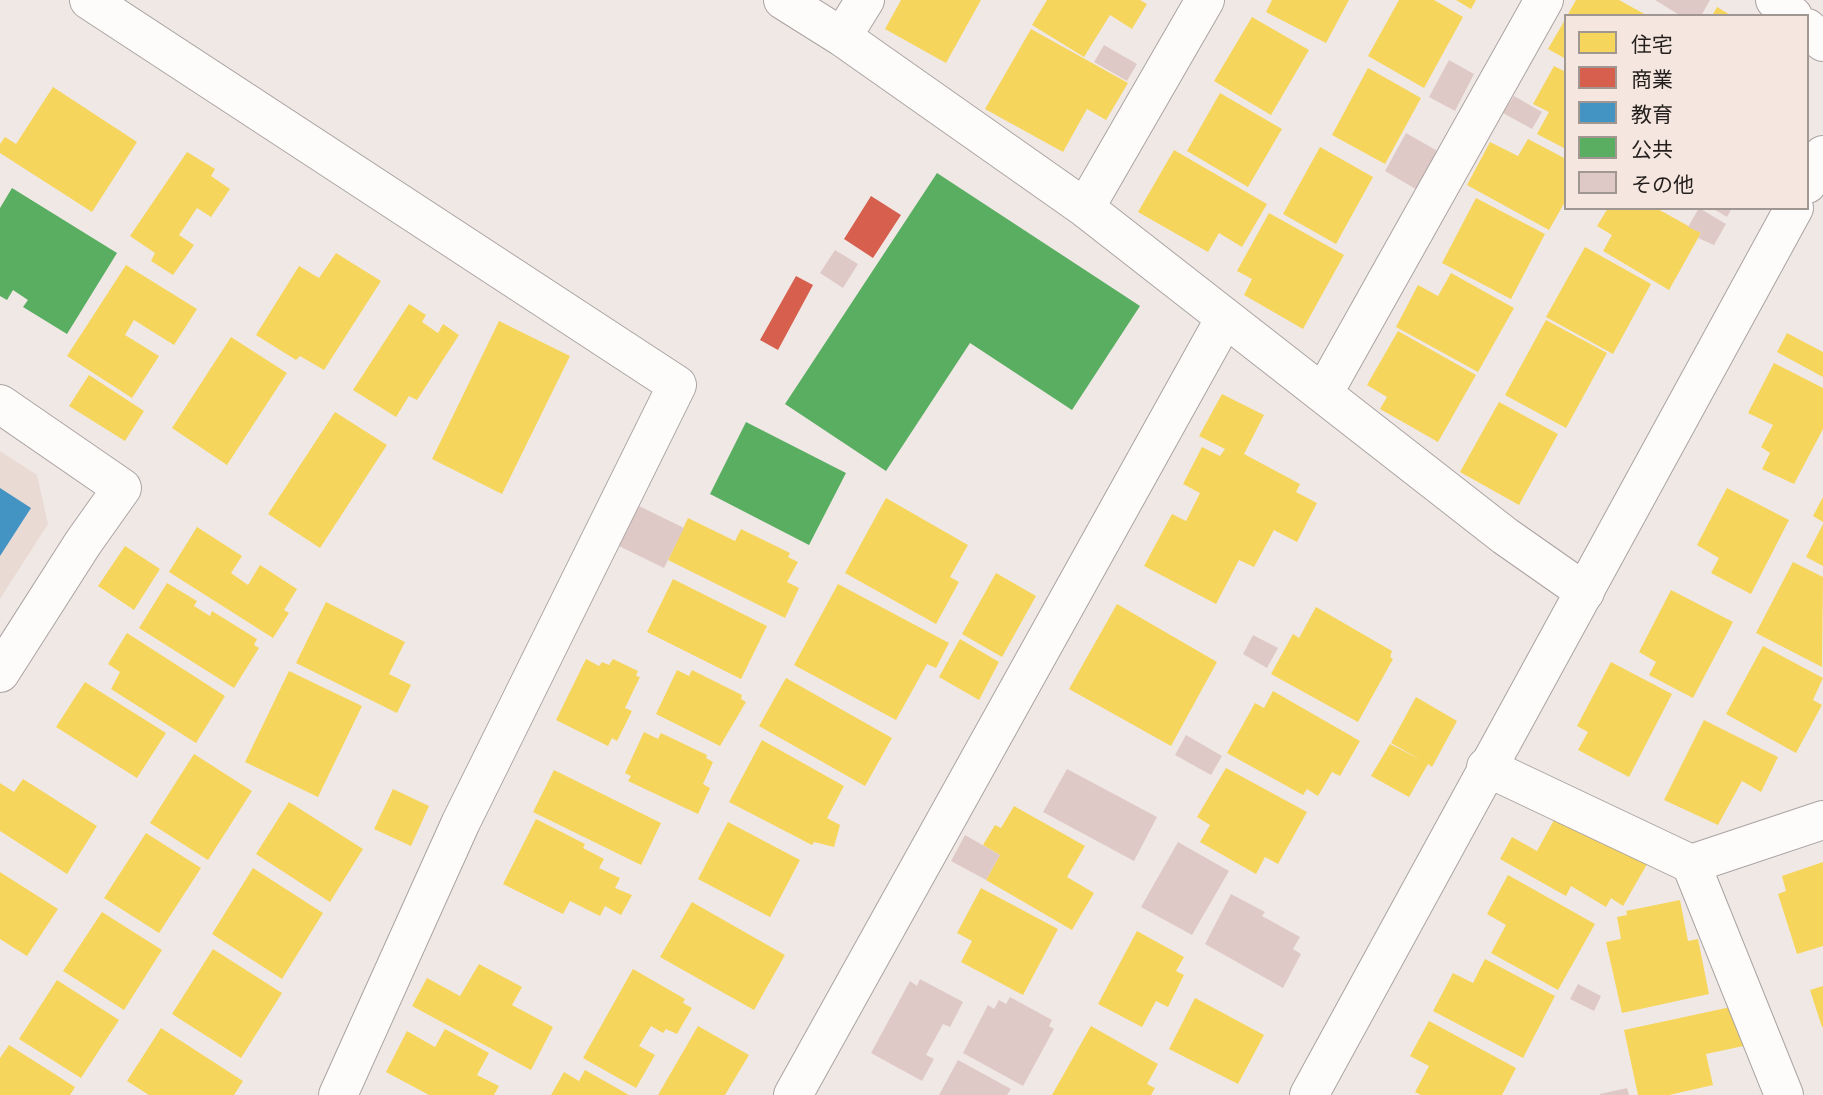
<!DOCTYPE html>
<meta charset="utf-8">
<style>
body{margin:0}
#map{position:relative;width:1823px;height:1095px;overflow:hidden;background:#f0e8e5;font-family:Merriweather,"Noto Sans JP",serif}
canvas{display:block}
.legend{position:absolute;left:1564px;top:14px;width:245px;height:196px;box-sizing:border-box;background:#f5e7e0;border:2px solid #a19792;margin:0;padding:9px 12px;list-style:none;font-size:21px;color:#241f1d}
.legend li{display:flex;align-items:center;gap:14px;height:35px}
.legend b{width:35px;border:2px solid #a19792}
</style>
<div id="map">
<canvas width="1823" height="1095"></canvas>
<ul class="legend">
<li><b style="height:19px;background:#f6d55c"></b>住宅</li>
<li><b style="height:19px;background:#d6604d"></b>商業</li>
<li><b style="height:19px;background:#4393c3"></b>教育</li>
<li><b style="height:19px;background:#5aae61"></b>公共</li>
<li><b style="height:19px;background:#dfc9c6"></b>その他</li>
</ul>
</div>
<script>
const c = document.querySelector('canvas').getContext('2d');
c.lineJoin = 'round';
function paint(path, color) { c.fillStyle = color; c.fill(path, 'evenodd'); }
const shape = rows => new Path2D(rows.map(r => 'M' + r).join(''));
function trace(path, color, width, dash) { c.strokeStyle = color; c.lineWidth = width; c.lineCap = dash ? 'butt' : 'round'; c.setLineDash(dash || []); c.stroke(path); }
paint(shape([
 [0,451,37,475,48,524,0,599]
]), '#e9dad3');
paint(shape([
 [901,0,981,0,946,63,885,29],
 [1047,0,1140,0,1147,4,1132,29,1110,15,1084,57,1032,25],
 [1272,0,1349,0,1326,43,1266,12],
 [1399,0,1434,0,1463,17,1424,88,1368,56],
 [1456,0,1476,0,1471,9],
 [1576,0,1619,0,1648,16,1567,16],
 [1717,7,1732,16,1712,16],
 [1252,17,1309,50,1271,115,1214,81],
 [1566,18,1566,59,1548,49],
 [1031,29,1128,83,1106,120,1087,109,1063,152,985,109],
 [1554,66,1566,72,1566,149,1537,134,1549,112,1533,104],
 [1368,68,1421,98,1385,164,1332,135],
 [53,87,137,142,92,212,0,153,0,144,5,137,16,144],
 [1220,93,1282,129,1248,187,1187,151],
 [1528,139,1566,159,1566,200,1549,230,1467,185,1490,142,1518,156],
 [1320,147,1373,177,1336,244,1283,214],
 [1174,150,1267,204,1242,247,1219,233,1208,252,1138,212],
 [187,152,215,169,211,176,230,189,211,217,197,208,179,235,194,245,173,275,151,261,155,253,130,236],
 [1476,198,1545,234,1511,299,1442,263],
 [1608,208,1656,208,1701,233,1669,290,1603,251,1612,235,1597,226],
 [1269,213,1344,255,1303,329,1244,295,1252,279,1237,271],
 [1585,247,1651,284,1613,354,1546,317],
 [336,253,381,281,324,370,300,356,296,360,256,335,299,266,319,278],
 [126,265,197,309,174,345,134,320,125,335,159,356,132,398,67,356],
 [1451,273,1514,308,1478,372,1396,327,1418,285,1438,296],
 [409,304,426,315,422,322,438,333,443,324,459,335,417,400,409,396,396,417,353,390],
 [1546,320,1607,353,1566,428,1505,395],
 [499,321,570,356,502,494,432,459],
 [1398,331,1476,375,1438,442,1380,409,1387,397,1367,385],
 [1787,333,1823,352,1823,377,1777,352],
 [231,337,287,373,227,465,172,428],
 [1774,363,1823,388,1823,429,1794,484,1762,469,1770,453,1761,447,1773,425,1748,413],
 [89,375,144,411,125,441,69,406],
 [1222,394,1264,415,1244,454,1300,484,1296,492,1317,503,1297,542,1274,530,1254,567,1239,560,1216,604,1144,566,1172,514,1186,521,1200,493,1183,484,1202,447,1220,456,1225,449,1199,436],
 [1499,402,1558,434,1519,505,1460,472],
 [335,412,387,445,320,548,268,514],
 [1727,488,1789,520,1751,594,1711,573,1719,558,1697,545],
 [1823,497,1823,522,1813,516],
 [886,498,968,545,950,577,959,582,936,624,845,573],
 [688,518,735,541,741,529,790,553,788,557,798,562,787,582,799,588,785,618,668,560],
 [1823,524,1823,566,1806,557],
 [197,527,242,556,231,573,248,585,260,565,297,589,284,610,289,613,273,638,169,572],
 [125,546,160,569,134,610,98,586],
 [1793,562,1823,577,1822,667,1756,633],
 [996,573,1036,596,1002,657,962,634],
 [673,579,767,626,741,679,647,632],
 [167,583,197,601,194,606,210,616,212,611,257,639,254,645,259,648,234,688,139,628],
 [838,584,949,643,936,668,927,664,896,720,794,665],
 [1671,590,1733,622,1693,698,1649,675,1656,662,1639,652],
 [326,602,405,642,389,674,411,685,397,713,296,663],
 [1117,604,1217,662,1171,746,1069,689],
 [1316,607,1392,651,1390,657,1393,659,1358,722,1271,674,1293,634,1299,638],
 [127,633,225,696,196,743,111,689,120,672,108,664],
 [960,639,999,662,979,700,939,677],
 [1763,646,1823,678,1813,700,1822,705,1796,753,1726,714],
 [586,659,599,666,602,662,609,665,613,659,638,671,636,676,640,677,625,708,632,711,617,741,612,738,608,746,556,720],
 [1611,662,1672,694,1629,777,1578,750,1588,732,1577,726],
 [677,670,689,676,692,670,742,695,741,699,746,702,720,746,656,714],
 [289,671,362,706,318,797,245,762],
 [786,678,892,738,865,786,759,726],
 [85,682,166,733,137,778,56,727],
 [1273,691,1360,741,1340,776,1332,772,1318,796,1307,789,1303,795,1227,753,1255,703,1264,708],
 [1416,697,1457,721,1432,767,1428,764,1409,797,1371,776,1390,744,1421,760,1391,743],
 [1704,720,1778,757,1761,792,1742,781,1718,825,1664,800],
 [644,732,658,739,661,733,707,755,706,758,713,762,703,784,710,788,698,814,628,781,631,776,625,773],
 [762,740,844,786,827,818,840,825,834,847,814,842,812,845,729,802],
 [194,754,252,791,208,860,150,823],
 [1226,768,1307,812,1278,864,1265,857,1256,874,1200,842,1210,825,1197,817],
 [554,770,661,823,641,865,533,812],
 [23,779,97,826,67,874,0,831,0,783,14,792],
 [393,789,429,806,411,846,374,829],
 [289,802,363,849,330,902,256,854],
 [1014,806,1085,846,1067,877,1094,893,1072,930,986,880,1000,855,983,845,995,825,1001,828],
 [1560,809,1650,859,1623,906,1611,898,1606,907,1571,886,1566,896,1500,859,1512,837,1537,851],
 [536,819,585,844,583,848,604,859,599,868,620,878,615,888,632,895,621,915,605,906,600,916,570,901,563,914,503,884],
 [728,822,800,860,770,917,698,879],
 [146,833,201,868,159,933,104,898],
 [1823,862,1823,946,1797,954,1778,894,1786,891,1782,876],
 [253,868,323,913,282,979,212,934],
 [0,872,58,909,27,956,0,939],
 [1508,875,1595,924,1558,990,1491,953,1506,925,1487,914],
 [981,888,1058,929,1023,995,961,962,972,941,957,933],
 [1680,900,1688,941,1698,939,1709,994,1622,1013,1606,942,1621,939,1617,917,1627,915,1626,911],
 [692,902,785,955,754,1010,660,957],
 [102,912,162,950,124,1010,63,971],
 [1137,931,1184,957,1176,971,1184,975,1168,1007,1156,1001,1142,1027,1098,1004],
 [213,949,282,993,241,1058,172,1014],
 [1485,959,1555,996,1523,1058,1433,1011,1453,973,1473,983],
 [479,964,522,987,512,1005,553,1027,531,1070,412,1006,427,978,460,996],
 [633,969,685,999,683,1003,692,1008,677,1034,666,1029,663,1033,651,1026,639,1046,655,1055,636,1088,583,1058],
 [57,980,119,1020,81,1078,19,1039],
 [1823,986,1823,1027,1822,1027,1810,990],
 [1195,998,1264,1035,1238,1084,1169,1049],
 [1740,1005,1748,1045,1706,1054,1713,1085,1669,1095,1638,1095,1624,1030],
 [1429,1021,1516,1068,1502,1095,1421,1095,1415,1092,1429,1066,1410,1056],
 [698,1026,749,1055,725,1095,658,1095],
 [1091,1026,1158,1064,1147,1084,1155,1088,1151,1095,1052,1095],
 [161,1028,243,1081,234,1095,149,1095,127,1081],
 [445,1029,489,1053,477,1075,499,1086,494,1095,429,1095,386,1072,407,1031,435,1047],
 [9,1045,75,1087,70,1095,0,1095,0,1058],
 [585,1070,629,1095,551,1095,564,1072,579,1081]
]), '#f6d55c');
paint(shape([
 [871,196,901,215,873,258,844,239],
 [796,276,813,285,778,350,760,340]
]), '#d6604d');
paint(shape([
 [0,488,31,508,0,556]
]), '#4393c3');
paint(shape([
 [937,173,1140,306,1072,410,970,343,886,471,785,404],
 [12,188,117,253,67,334,23,307,28,300,13,290,7,300,0,296,0,208],
 [746,422,846,473,809,545,710,494]
]), '#5aae61');
paint(shape([
 [1655,0,1710,0,1701,16,1681,16],
 [1104,45,1137,64,1127,81,1094,62],
 [1449,60,1474,74,1455,111,1429,97],
 [1514,96,1542,112,1532,129,1503,113],
 [1406,133,1441,153,1419,191,1385,171],
 [1699,208,1726,224,1714,245,1698,238,1701,233,1688,227],
 [1712,208,1732,208,1727,217],
 [835,250,858,264,843,288,820,273],
 [639,506,684,528,664,568,619,546],
 [1253,635,1278,648,1267,668,1243,654],
 [1186,735,1222,756,1211,775,1175,755],
 [1067,769,1157,817,1134,861,1043,812],
 [965,835,1000,855,986,880,951,861],
 [1178,842,1229,871,1192,935,1141,907],
 [1231,894,1265,912,1262,916,1300,937,1293,949,1301,954,1283,988,1205,944],
 [920,979,963,1002,950,1027,943,1024,926,1055,934,1059,922,1081,871,1053,910,981,917,986],
 [1578,984,1601,996,1594,1011,1570,999],
 [1010,997,1052,1020,1049,1026,1054,1029,1023,1086,963,1053,988,1005,994,1009,999,1000,1006,1004],
 [958,1060,1011,1089,1007,1095,939,1095],
 [1627,1088,1629,1095,1600,1095,1600,1094]
]), '#dfc9c6');
const minor = shape([
 [89,0,677,385,461,822,338,1095],
 [783,0,842,37,1085,208,1505,536,1585,592],
 [1775,0,1793,16],
 [1807,28,1823,42],
 [842,37,865,0],
 [1085,208,1205,0],
 [1323,394,1544,0],
 [0,404,122,488,83,543,0,673],
 [1486,767,1691,864,1784,1095],
 [1691,864,1823,820],
 [793,1095,1225,318]
]);
const tertiary = shape([
 [1807,184,1823,155],
 [1309,1095,1794,208]
]);
trace(minor, '#aaa3a1', 40);
trace(tertiary, '#aaa3a1', 40);
trace(minor, '#fdfcfb', 38);
trace(tertiary, '#fdfcfb', 38);
</script>
